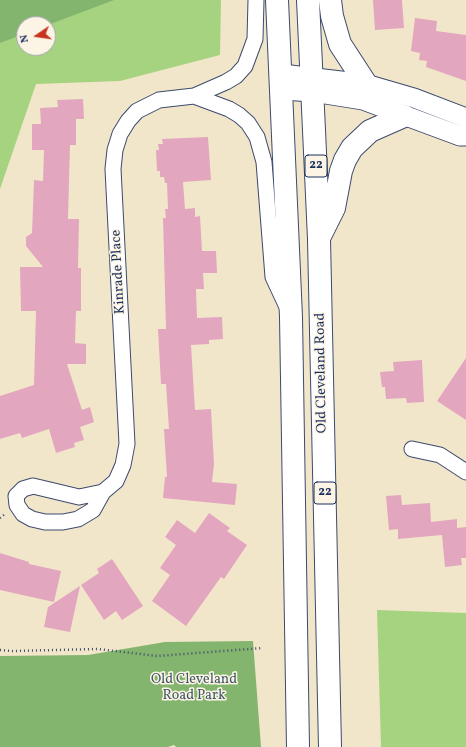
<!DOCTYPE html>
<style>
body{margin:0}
#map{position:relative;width:466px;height:747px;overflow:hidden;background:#f2e6ca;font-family:Vollkorn,serif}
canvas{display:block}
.north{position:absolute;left:16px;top:16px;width:40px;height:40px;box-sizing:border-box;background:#fcf5e5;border:1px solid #a2a6af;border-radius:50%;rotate:257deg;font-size:11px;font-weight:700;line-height:16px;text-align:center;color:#1b2f5e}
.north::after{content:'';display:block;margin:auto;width:14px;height:18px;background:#c8321e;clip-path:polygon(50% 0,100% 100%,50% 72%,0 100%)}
</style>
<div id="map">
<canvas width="466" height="747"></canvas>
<div class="north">N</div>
</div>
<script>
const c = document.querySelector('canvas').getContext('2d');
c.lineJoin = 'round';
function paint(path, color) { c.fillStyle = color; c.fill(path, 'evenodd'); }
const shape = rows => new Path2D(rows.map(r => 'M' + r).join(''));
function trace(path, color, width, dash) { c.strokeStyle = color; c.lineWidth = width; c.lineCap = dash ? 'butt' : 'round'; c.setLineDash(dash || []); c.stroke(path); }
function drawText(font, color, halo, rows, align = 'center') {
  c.font = font + ' Vollkorn,serif'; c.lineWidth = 3; c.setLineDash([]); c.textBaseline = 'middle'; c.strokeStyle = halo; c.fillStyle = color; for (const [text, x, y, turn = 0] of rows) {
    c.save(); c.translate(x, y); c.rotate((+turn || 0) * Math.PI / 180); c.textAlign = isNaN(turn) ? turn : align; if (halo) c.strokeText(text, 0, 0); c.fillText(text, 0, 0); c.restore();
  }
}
paint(shape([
 [0,0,221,0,220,55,120,81,36,84,0,189],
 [24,24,48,24,48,48,24,48],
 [377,610,466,613,466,747,381,747]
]), '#a6d380');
paint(shape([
 [0,0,114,0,48,25,24,24,24,34,0,43],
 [253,641,261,747,176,747,174,745,168,747,0,747,0,656,88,655,165,642]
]), '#84b56e');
paint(shape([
 [373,0,402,0,404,28,375,30],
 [415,18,437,21,436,31,466,35,466,81,426,67,427,61,419,60,420,53,411,51],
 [83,99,84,119,76,119,76,145,70,145,68,219,79,219,78,268,81,268,81,311,76,311,75,343,86,344,86,364,67,364,82,410,90,407,94,422,80,427,84,440,74,443,75,447,56,453,49,429,22,438,20,433,0,439,0,396,34,385,36,311,21,311,20,267,43,267,26,246,26,237,32,233,34,180,43,181,44,150,32,150,32,124,41,124,40,108,58,107,57,100],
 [208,137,211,180,183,182,185,209,195,208,195,217,200,216,202,251,216,251,217,273,203,273,204,289,196,289,197,318,222,317,223,339,209,340,209,344,191,345,195,410,211,409,214,464,212,482,237,484,235,505,163,498,165,477,167,477,164,429,169,429,166,384,161,384,158,329,166,329,163,218,166,218,165,209,168,209,167,183,165,183,164,177,160,177,160,171,157,171,156,150,159,150,158,144,163,144,162,139],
 [466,358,466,420,437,401],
 [422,360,424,402,407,403,406,398,386,399,385,387,382,387,380,372,394,371,393,362],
 [401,495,402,505,430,503,431,522,457,519,457,528,466,527,466,558,461,558,462,565,445,567,442,535,398,539,398,529,389,530,386,496],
 [209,513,230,528,227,531,247,545,224,579,221,577,186,626,152,601,170,575,160,568,176,545,165,537,177,520,195,533],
 [0,553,29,562,29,564,61,571,54,602,0,590],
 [112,559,143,606,122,620,116,611,104,620,81,585,99,573,97,569],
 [80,586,70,632,44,627,48,607]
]), '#e3a6bf');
const minor = shape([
 [194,96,229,109,239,115,248,123,257,137,264,162,273,277,287,307],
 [412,449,440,455,466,472],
 [103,492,79,497,33,486,23,489,16,496,17,505,23,514,32,519,45,522,63,522,78,519,93,510,103,492,116,481,123,465,127,444,113,169,115,150,120,134,128,121,137,111,159,100,194,96,226,82,236,76,245,66,255,39,256,0]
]);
const tertiary = shape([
 [282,74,366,84,414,98,466,118],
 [282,90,313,92,363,100,460,136,466,136]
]);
const trunk = shape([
 [277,0,291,317,298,747],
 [308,0,319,239,330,747],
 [330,0,332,16,340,44,366,84],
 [320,236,334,208,341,171,345,160,352,148,370,131,404,116]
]);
trace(minor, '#3b4a6e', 17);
trace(tertiary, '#3b4a6e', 21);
trace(trunk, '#3b4a6e', 24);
trace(shape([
 [0,518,5,514],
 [0,650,12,651,98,649,157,656,263,648]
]), '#3b4a6e', 2.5, [1, 3]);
trace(minor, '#fff', 15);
trace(tertiary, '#fff', 19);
trace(trunk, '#fff', 22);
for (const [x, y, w] of [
 [316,166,22],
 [325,493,22]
]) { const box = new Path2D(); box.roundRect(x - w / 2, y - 11, w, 22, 3); c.fillStyle = '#fcf5e5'; c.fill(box); trace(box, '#1b2f5e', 1); }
drawText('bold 13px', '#1b2f5e', null, [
 ["22",316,166],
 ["22",325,493]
]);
drawText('14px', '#1b2f5e', '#fcf5e5', [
 ["Kinrade Place",119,272,-93],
 ["Old Cleveland Road",322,373,-91]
]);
drawText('14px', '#3e5866', '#fcf5e5', [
 ["Old Cleveland",194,680],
 ["Road Park",194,696]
]);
</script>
